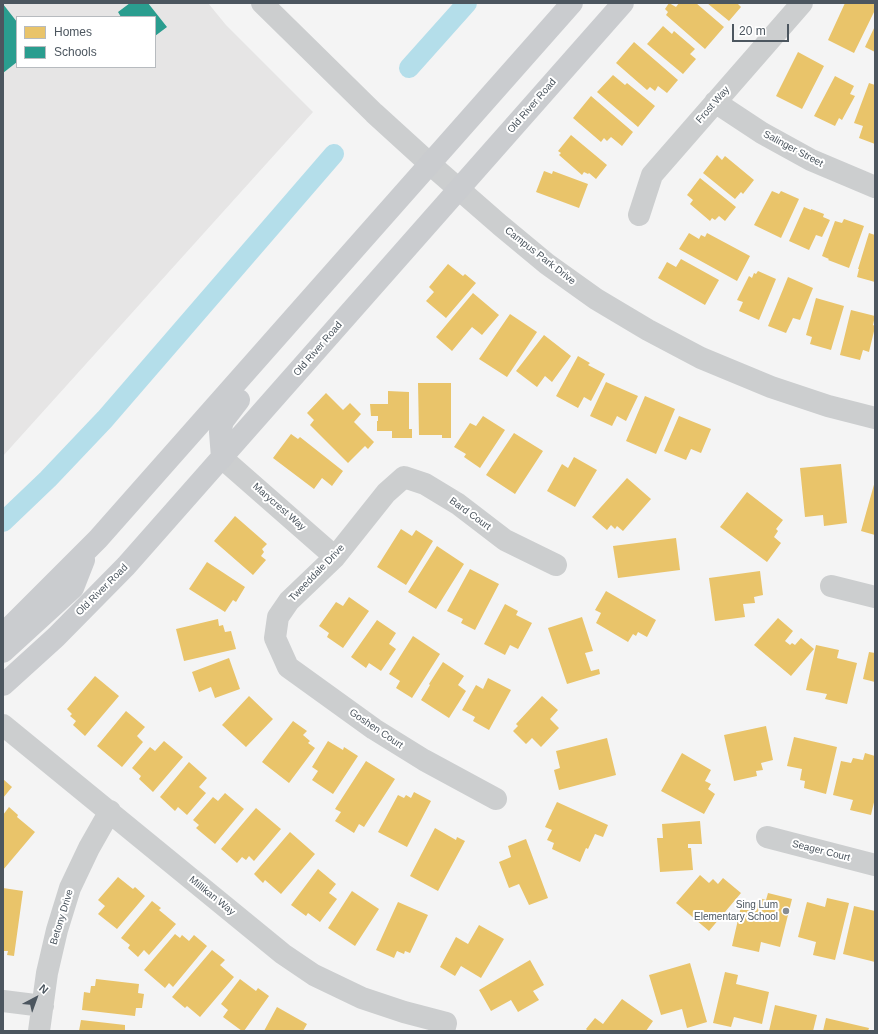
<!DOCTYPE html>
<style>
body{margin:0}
#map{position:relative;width:878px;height:1034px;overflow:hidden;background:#f4f4f4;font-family:Arial,sans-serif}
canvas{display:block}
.frame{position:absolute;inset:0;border:4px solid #4c565f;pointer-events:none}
.legend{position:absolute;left:16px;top:16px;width:140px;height:52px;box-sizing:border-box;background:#fff;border:1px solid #b7bbbf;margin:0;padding:5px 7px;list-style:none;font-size:12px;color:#4c565f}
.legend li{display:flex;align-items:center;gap:8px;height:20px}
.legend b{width:20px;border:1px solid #b7bbbf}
.north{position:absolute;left:16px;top:978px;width:40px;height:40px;-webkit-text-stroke:3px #fff;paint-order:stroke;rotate:41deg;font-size:11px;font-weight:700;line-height:16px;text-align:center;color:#4c565f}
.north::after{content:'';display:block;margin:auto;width:14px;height:18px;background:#4c565f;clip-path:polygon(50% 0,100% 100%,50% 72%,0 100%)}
.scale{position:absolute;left:732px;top:24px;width:57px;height:18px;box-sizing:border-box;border:2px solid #4c565f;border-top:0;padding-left:5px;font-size:12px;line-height:14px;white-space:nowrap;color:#4c565f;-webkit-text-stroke:3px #fff;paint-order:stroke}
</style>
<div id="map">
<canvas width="878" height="1034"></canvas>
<div class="frame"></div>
<ul class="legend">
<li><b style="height:11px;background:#e9c46a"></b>Homes</li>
<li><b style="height:11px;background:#2a9d8f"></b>Schools</li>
</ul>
<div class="north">N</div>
<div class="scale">20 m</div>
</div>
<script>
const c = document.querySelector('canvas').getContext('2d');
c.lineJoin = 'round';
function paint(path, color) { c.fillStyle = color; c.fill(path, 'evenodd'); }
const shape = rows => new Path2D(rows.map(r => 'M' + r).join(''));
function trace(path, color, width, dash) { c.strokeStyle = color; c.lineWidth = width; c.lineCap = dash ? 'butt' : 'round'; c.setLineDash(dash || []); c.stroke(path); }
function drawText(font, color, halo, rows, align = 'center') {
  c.font = font + ' Arial,sans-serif'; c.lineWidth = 4; c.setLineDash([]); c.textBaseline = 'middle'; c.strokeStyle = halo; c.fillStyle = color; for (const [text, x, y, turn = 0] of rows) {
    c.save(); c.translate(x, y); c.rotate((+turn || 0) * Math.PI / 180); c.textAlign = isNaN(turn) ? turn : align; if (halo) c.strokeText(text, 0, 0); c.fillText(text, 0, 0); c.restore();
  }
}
paint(shape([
 [3,3,208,3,226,25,313,112,3,456],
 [17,17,155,17,155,67,17,67]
]), '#e6e5e5');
paint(shape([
 [669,3,676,7,679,3,696,3,724,27,705,49,666,15,668,12,665,9],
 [707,3,737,3,741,7,729,21],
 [845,3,856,4,856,3,875,3,875,10,854,53,828,40],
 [663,26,672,34,674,31,695,49,690,54,696,59,683,74,647,44],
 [875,26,875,52,865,47],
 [634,42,678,80,667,93,658,86,655,91,650,87,647,90,616,63],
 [798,52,824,66,802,109,776,96],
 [613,75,625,85,627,83,655,106,638,127,597,92],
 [835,76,854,86,850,94,855,96,842,120,839,118,835,126,814,116],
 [869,83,875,85,875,144,859,138,863,126,854,123],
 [591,96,633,132,622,146,611,137,607,141,604,138,601,142,573,118],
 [571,135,607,165,596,179,589,173,588,174,584,172,582,175,559,155,561,153,558,151],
 [717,155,722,160,725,156,754,180,743,194,741,192,735,199,703,173],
 [544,171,552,174,553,171,588,184,579,208,536,192],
 [700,178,736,207,725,221,719,216,715,220,712,218,710,221,690,204,693,200,687,195],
 [772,191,779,194,781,191,799,199,781,238,754,225],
 [804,207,811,210,811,209,824,214,823,217,830,220,822,237,816,235,809,250,789,241],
 [844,219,864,226,849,268,828,260,829,259,822,256,835,221,842,223],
 [689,233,699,239,701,235,705,237,707,233,750,256,737,281,679,249],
 [869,233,875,235,875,282,857,277,859,269,858,269],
 [681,259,719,280,705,305,658,278,667,262,676,267],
 [448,264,463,276,465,274,476,283,446,318,426,301,434,292,429,287],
 [758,271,776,279,759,320,739,311,743,302,737,300,749,276,752,278,754,273,756,274],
 [788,277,813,288,800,320,793,318,786,333,768,326],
 [473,293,499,315,482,335,472,327,452,351,436,337],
 [816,298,844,306,831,350,810,344,812,337,806,335],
 [851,310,875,316,873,325,875,326,875,327,869,352,863,350,860,360,840,355],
 [510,314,537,332,507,377,479,359],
 [544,335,571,356,552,382,545,376,537,387,516,371],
 [578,356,590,363,588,365,605,374,591,401,584,397,578,408,556,396],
 [606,382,638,396,626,421,617,416,612,426,590,416],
 [418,383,451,383,451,438,442,438,442,435,419,435],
 [388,391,409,392,409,429,412,429,412,438,392,438,392,431,377,431,377,421,378,421,378,416,371,416,370,404,388,404],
 [326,393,343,410,350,403,361,414,354,422,374,442,368,449,365,446,348,463,310,425,314,420,307,413],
 [645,396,675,409,656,454,626,441],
 [483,416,505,430,480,468,464,457,466,454,454,447,470,423,476,426],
 [679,416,711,429,701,453,691,449,686,460,664,451],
 [514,433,543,451,515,494,486,475],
 [291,434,298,439,300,437,343,471,332,486,322,478,314,489,273,458],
 [574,457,597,470,575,507,547,491,562,464,568,468],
 [841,464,847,523,824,526,823,515,805,517,800,468],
 [627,478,651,499,623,531,617,526,615,529,611,525,607,530,592,517],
 [875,481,875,535,861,531],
 [747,492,783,520,776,529,778,531,774,537,781,543,767,562,720,527],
 [235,516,267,544,262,549,264,552,261,556,266,560,253,575,214,541],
 [401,529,412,536,416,530,433,541,406,585,377,567],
 [676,538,680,570,618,578,613,546],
 [437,546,464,564,436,609,408,592],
 [207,562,245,587,236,602,233,600,225,612,189,589],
 [470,569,499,584,475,630,461,623,463,619,447,611],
 [760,571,763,595,754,597,755,603,743,604,745,617,715,621,709,578],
 [606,591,656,620,647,637,638,632,636,636,633,634,628,642,596,623,601,613,595,610],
 [349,597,369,611,343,648,327,637,329,633,319,626,336,602,343,606],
 [505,604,518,611,516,615,532,623,518,649,510,645,505,655,484,644],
 [582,617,593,651,585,653,591,671,599,669,600,674,567,684,548,628],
 [778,618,793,631,785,641,790,645,792,643,795,645,801,638,814,649,791,676,754,645],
 [218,619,219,626,223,625,225,632,231,631,236,649,184,661,176,629],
 [377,620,396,633,389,644,396,649,381,671,369,663,366,668,351,657],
 [413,636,440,654,412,698,396,688,400,681,389,674],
 [816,645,839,650,837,658,857,663,847,704,825,699,827,694,806,690],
 [869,652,875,653,875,682,863,679],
 [229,658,240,689,215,698,211,687,199,692,192,672],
 [443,662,464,676,458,685,466,691,449,718,421,700,430,685,429,684],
 [95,676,119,696,85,736,73,725,76,721,70,716,72,714,67,709],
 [488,678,511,690,489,730,473,721,475,717,462,710,476,685,483,689],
 [249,696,273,719,246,747,222,725],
 [542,696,558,710,550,719,559,728,541,747,532,738,526,744,513,731,518,726,516,724],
 [126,711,145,727,137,736,143,742,122,767,97,746],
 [293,721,307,731,303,735,310,741,308,743,315,748,289,783,262,762],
 [766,726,773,760,761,763,763,770,756,771,757,776,734,781,724,735],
 [794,737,837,747,826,794,804,788,805,781,800,780,802,769,787,766],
 [607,738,616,775,559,790,554,770,560,768,556,751],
 [164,741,183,757,153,792,139,779,141,776,132,768,150,747,155,751],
 [328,741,343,750,344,747,358,756,333,794,312,780,318,771,312,767],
 [682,753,711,770,705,781,711,784,708,789,715,794,704,814,661,791],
 [865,753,875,756,875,798,871,815,850,810,853,800,833,795,841,761,851,763,853,758,863,760],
 [366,761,395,779,364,827,359,824,354,833,335,821,341,812,335,809],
 [189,762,207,778,199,787,206,793,187,815,178,807,175,811,160,797],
 [3,779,12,787,3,798],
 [414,792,431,801,407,847,378,832,398,795,404,798,406,795,411,798],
 [225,793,244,809,215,844,196,828,199,825,193,820,213,797,218,801],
 [557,802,608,825,603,837,595,834,588,849,586,848,580,862,552,849,554,843,547,840,552,830,545,827],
 [9,807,18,815,17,817,35,832,3,870,3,815],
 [256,808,281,829,254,861,249,856,246,860,242,857,237,863,221,849],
 [700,821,702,844,688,844,688,848,691,848,693,870,660,872,657,838,663,838,662,824],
 [435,828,456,840,457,837,465,841,438,891,410,876],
 [290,832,315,854,281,894,265,880,263,883,254,874],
 [526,839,548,898,529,905,519,884,509,888,499,862,511,857,508,846],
 [318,869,336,884,329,893,337,899,320,922,308,913,306,916,291,905],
 [700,875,709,883,713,879,718,884,723,878,741,893,709,931,676,903],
 [118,877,133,889,135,887,145,896,117,929,98,914,105,906,98,900],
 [3,888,23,891,14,956,7,955,8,951,3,951],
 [352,891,379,909,355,946,328,928],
 [768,893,792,899,780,947,761,942,759,952,732,946,742,902,757,905,759,898,766,900],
 [827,898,849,903,835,960,813,955,816,942,798,937,807,902,825,907],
 [152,901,161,908,159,910,176,924,149,955,144,950,138,957,128,948,130,945,121,938],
 [398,902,428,915,410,953,405,951,404,954,397,951,394,958,376,950],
 [854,906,875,911,875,962,843,954],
 [479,925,504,939,481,978,461,966,455,976,440,967,456,937,468,944],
 [175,934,180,938,182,935,189,941,194,935,207,946,173,987,169,983,165,988,144,970],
 [212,950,225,960,220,965,234,977,200,1017,187,1006,185,1008,172,997],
 [530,960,544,985,533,991,539,1000,518,1012,511,1000,491,1011,479,990],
 [690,963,707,1022,687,1028,682,1009,661,1015,649,975],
 [725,972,738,975,736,984,769,992,762,1024,734,1017,731,1027,713,1023],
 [96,979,139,984,138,993,144,994,142,1008,136,1008,135,1016,82,1010,84,992,90,993,91,986,95,986],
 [240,979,256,991,258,988,269,996,244,1031,242,1031,223,1017,228,1010,221,1004],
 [622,999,653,1021,646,1031,588,1031,586,1029,595,1018,603,1024],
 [775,1005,817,1015,813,1031,769,1031],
 [277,1007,307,1024,303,1031,264,1031],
 [826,1018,869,1028,868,1031,823,1031],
 [81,1020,125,1025,125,1031,79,1031]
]), '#e9c46a');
paint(shape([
 [130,3,148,3,167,27,155,36,155,17,121,17,118,12],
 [3,4,17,22,17,62,3,73]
]), '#2a9d8f');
trace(shape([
 [409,68,467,3],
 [3,522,48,479,105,419,334,154]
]), '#b4deea', 20);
trace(shape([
 [262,3,374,113,430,164,500,225,547,264,596,299,648,330,701,358,771,387,828,406,875,418],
 [715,102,762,133,811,160,875,187],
 [639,215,652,175,802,3],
 [222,458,335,557],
 [831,586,875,597],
 [3,725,283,954,314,975,362,998,404,1012,446,1023,444,1031],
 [496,799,424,760,374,729,288,667,275,638,278,617,289,601,335,557,386,493,404,477,425,484,458,504,505,540,556,565],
 [767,837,875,865],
 [3,1001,43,1006],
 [39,1031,47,973,57,930,70,888,89,848,110,811]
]), '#cccecf', 22);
trace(shape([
 [222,458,220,432,223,421,239,400],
 [3,634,98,539,572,3],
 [3,652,73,588,84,560],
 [3,685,56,637,126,566,623,3]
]), '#cacccf', 22);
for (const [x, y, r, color] of [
 [786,911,4,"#878d93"]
]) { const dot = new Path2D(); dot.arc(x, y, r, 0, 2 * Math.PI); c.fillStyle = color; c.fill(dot); trace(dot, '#fff', 1.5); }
drawText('10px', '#4c565f', '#fff', [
 ["Frost Way",713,105,-49],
 ["Old River Road",532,106,-49],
 ["Salinger Street",793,149,28],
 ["Campus Park Drive",540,256,38],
 ["Old River Road",318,349,-49],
 ["Marycrest Way",279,507,41],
 ["Bard Court",470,514,36],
 ["Tweeddale Drive",317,573,-46],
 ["Old River Road",102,590,-45],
 ["Goshen Court",376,729,34],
 ["Seager Court",821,851,14],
 ["Millikan Way",212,896,39],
 ["Betony Drive",62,917,-73]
]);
drawText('10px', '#4c565f', '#fff', [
 ["Sing Lum",778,905],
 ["Elementary School",778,917]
], 'right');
</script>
